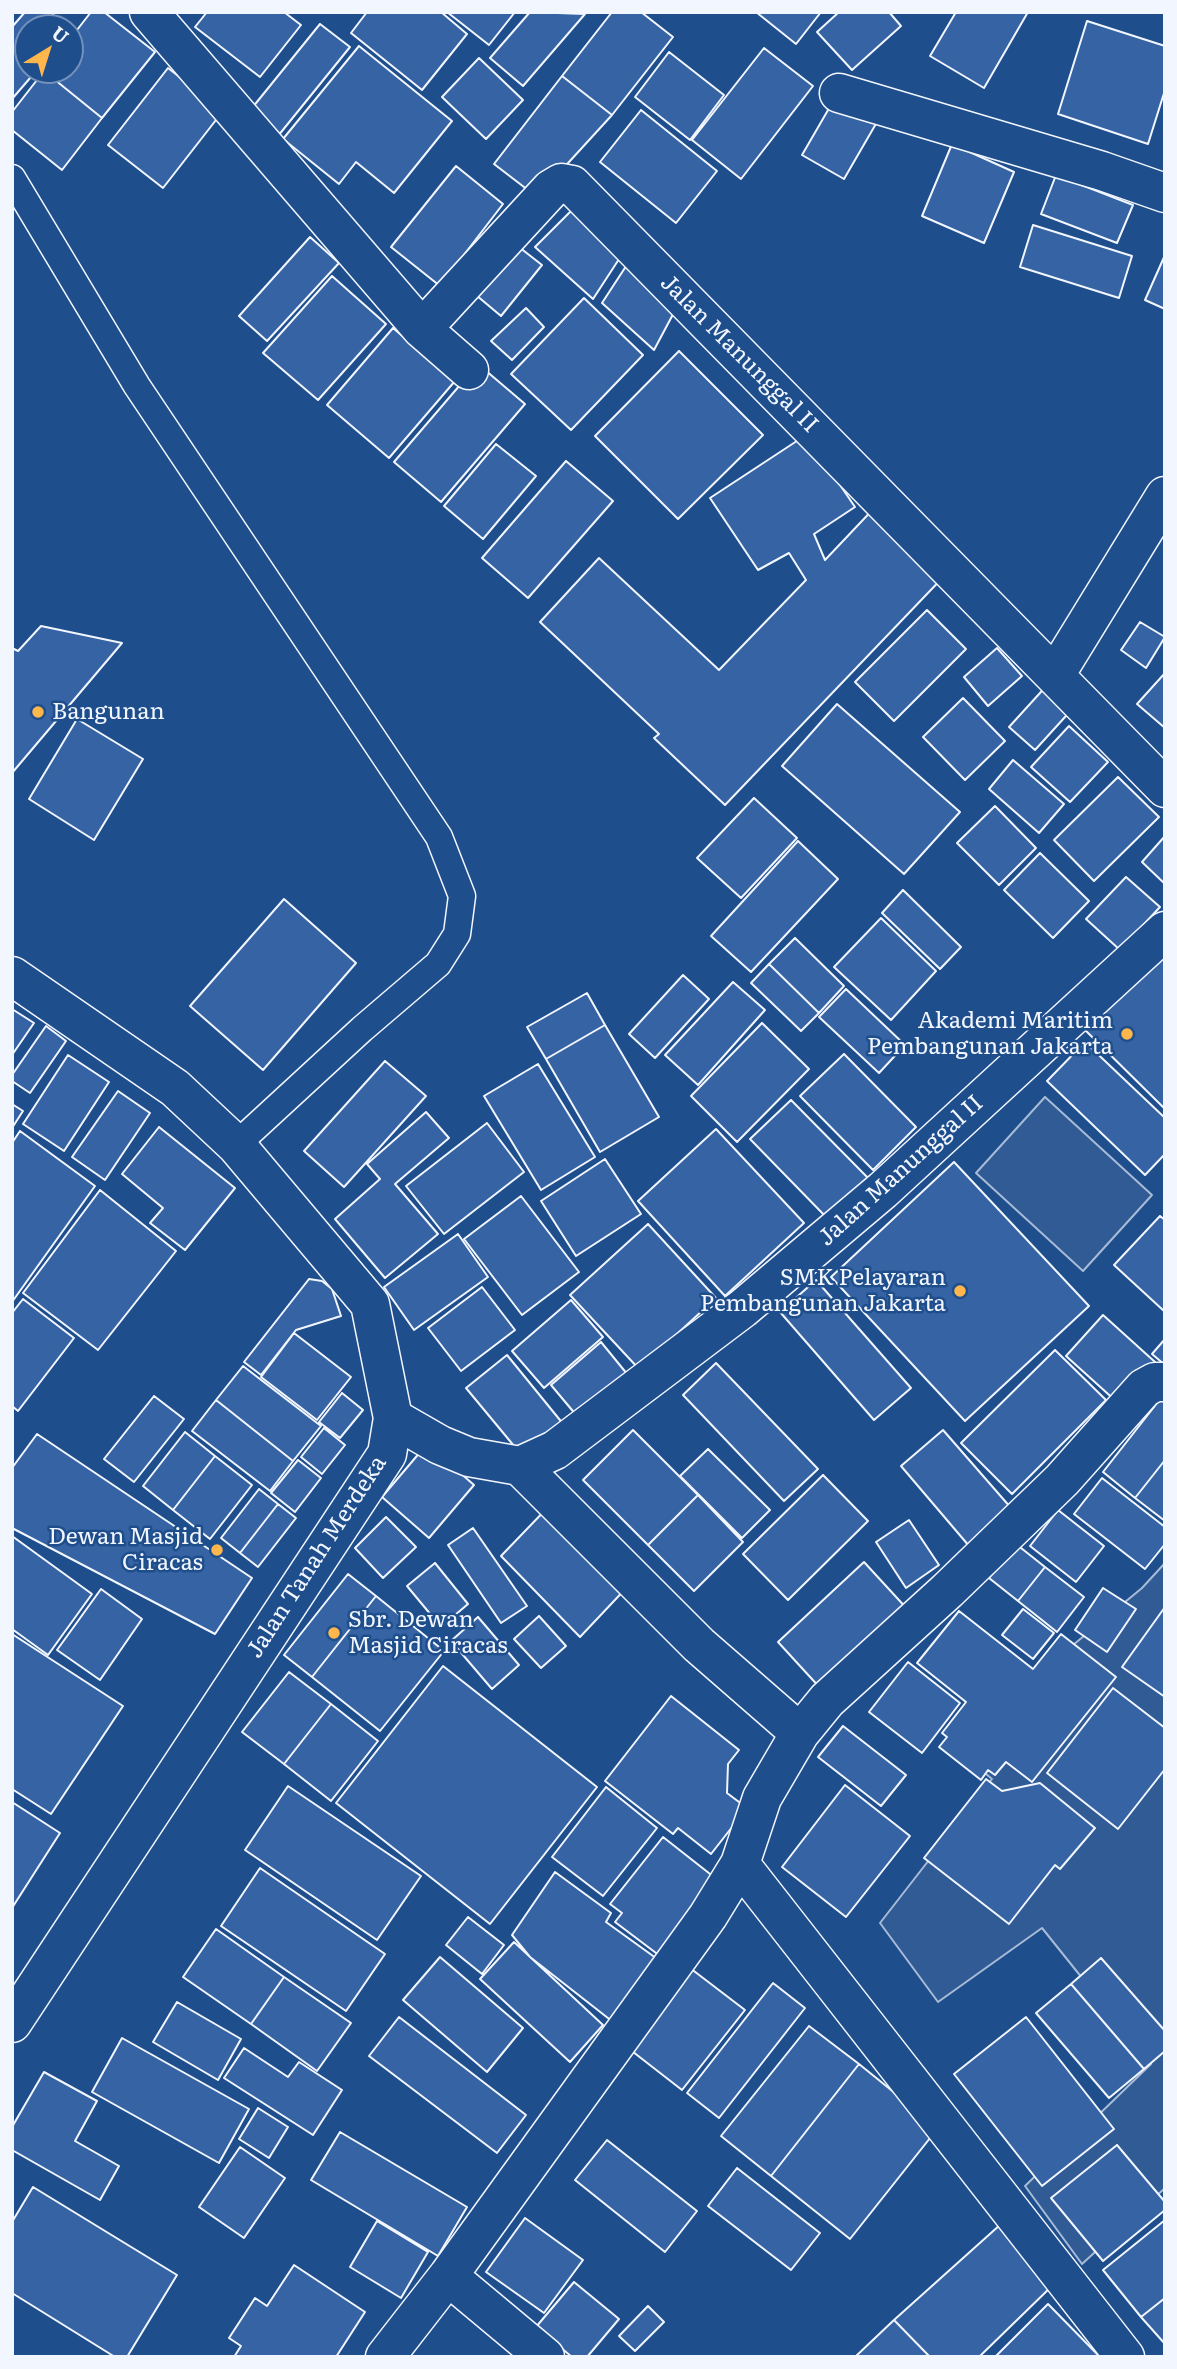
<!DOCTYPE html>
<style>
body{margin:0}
#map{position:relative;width:1177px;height:2369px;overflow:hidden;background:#1f4e8c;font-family:Literata,serif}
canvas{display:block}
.frame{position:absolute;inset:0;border:14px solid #f2f6ff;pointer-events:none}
.north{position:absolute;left:14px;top:14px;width:70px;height:70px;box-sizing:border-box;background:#1f4e8c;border:2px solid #7391ba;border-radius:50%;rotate:38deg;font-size:19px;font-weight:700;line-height:28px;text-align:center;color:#f2f6ff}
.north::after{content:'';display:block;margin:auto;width:24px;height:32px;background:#ffb74d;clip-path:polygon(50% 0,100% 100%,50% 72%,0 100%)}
</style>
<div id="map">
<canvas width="1177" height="2369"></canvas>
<div class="frame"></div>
<div class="north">U</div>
</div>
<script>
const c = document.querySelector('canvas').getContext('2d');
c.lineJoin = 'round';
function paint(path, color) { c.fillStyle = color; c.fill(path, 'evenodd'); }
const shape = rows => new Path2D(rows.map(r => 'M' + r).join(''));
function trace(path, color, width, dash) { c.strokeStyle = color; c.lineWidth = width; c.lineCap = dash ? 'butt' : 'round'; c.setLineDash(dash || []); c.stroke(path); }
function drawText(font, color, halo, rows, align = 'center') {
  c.font = font + ' Literata,serif'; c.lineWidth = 5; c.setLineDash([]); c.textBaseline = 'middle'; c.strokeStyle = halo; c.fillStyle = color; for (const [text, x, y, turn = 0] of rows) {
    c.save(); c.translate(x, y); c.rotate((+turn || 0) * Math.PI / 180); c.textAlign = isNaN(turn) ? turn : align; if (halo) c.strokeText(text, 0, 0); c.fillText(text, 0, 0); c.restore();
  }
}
const green = shape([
 [1045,1097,1152,1195,1083,1271,976,1173,1045,1097],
 [1165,1563,1165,2188,1082,2264,1025,2186,1151,2064,1042,1928,938,2002,880,1923,992,1779,952,1745,1142,1588,1165,1563]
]);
paint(green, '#305b95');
trace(green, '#a8bbd7', 2);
const building = shape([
 [25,12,50,12,68,28,28,28,28,70,37,70,12,99,12,27,25,12],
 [91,12,104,12,155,52,102,118,44,71,70,70,70,39,91,12],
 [207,12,284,12,301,25,260,77,195,27,207,12],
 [367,12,441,12,467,34,422,90,351,33,367,12],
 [447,12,515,12,489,45,447,12],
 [530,12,585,14,523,86,490,58,530,12],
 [612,12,641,12,673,37,612,115,562,76,612,12],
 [756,12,821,12,796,44,756,12],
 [839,12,889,12,901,26,852,70,817,32,839,12],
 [956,12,1028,12,984,88,930,56,956,12],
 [1087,21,1165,46,1165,90,1148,144,1058,114,1087,21],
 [320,24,350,47,278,136,248,113,320,24],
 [359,46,452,121,394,193,356,162,339,184,283,139,359,46],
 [764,48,813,86,741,179,692,140,764,48],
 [669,52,724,95,690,140,635,97,669,52],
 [479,58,523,100,486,139,442,97,479,58],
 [168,68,223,111,163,188,108,145,168,68],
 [44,71,102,118,62,170,12,130,12,112,44,71],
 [562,76,612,115,537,197,494,164,562,76],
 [835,98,877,122,844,179,802,155,835,98],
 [641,110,717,171,676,223,600,162,641,110],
 [952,144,1014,172,984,243,922,216,952,144],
 [456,166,503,204,440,286,391,247,456,166],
 [1056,175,1133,205,1117,243,1041,214,1056,175],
 [576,206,623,253,593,299,535,247,576,206],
 [1033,225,1132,256,1119,298,1020,267,1033,225],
 [310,237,339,263,267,341,239,316,310,237],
 [510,240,542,265,501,316,470,290,510,240],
 [1165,255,1165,309,1145,300,1165,255],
 [632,257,679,303,654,350,602,303,632,257],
 [332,276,386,324,318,400,263,353,332,276],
 [584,298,643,355,571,430,511,374,584,298],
 [526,308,544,327,512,360,491,341,526,308],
 [393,328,455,381,389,458,327,405,393,328],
 [679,351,763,435,678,519,595,436,679,351],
 [478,364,525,404,441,502,394,462,478,364],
 [806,435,855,507,814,534,825,560,878,504,949,571,725,805,654,738,659,734,540,622,599,558,719,670,806,580,789,553,758,570,710,498,806,435],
 [496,444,536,476,483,539,444,506,496,444],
 [566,461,613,501,528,598,482,558,566,461],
 [927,610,966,649,894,721,855,682,927,610],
 [1140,622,1165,637,1146,668,1121,650,1140,622],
 [41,626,122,643,12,773,12,648,18,651,41,626],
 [997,648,1022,676,988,706,964,677,997,648],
 [1165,673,1165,728,1137,704,1165,673],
 [1050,682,1075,706,1035,750,1009,727,1050,682],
 [963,698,1005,741,965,780,923,737,963,698],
 [837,704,960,812,904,874,782,766,837,704],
 [77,719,143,759,94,840,29,799,77,719],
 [1069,726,1108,762,1070,802,1031,767,1069,726],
 [1013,760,1064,804,1039,833,989,789,1013,760],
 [1118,777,1159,817,1094,881,1054,840,1118,777],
 [754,798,797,838,741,898,697,858,754,798],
 [995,806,1036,848,999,885,957,843,995,806],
 [1165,836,1165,884,1142,862,1165,836],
 [798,841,838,879,751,972,711,936,798,841],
 [1040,853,1089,901,1053,938,1004,890,1040,853],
 [1126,877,1160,907,1120,950,1086,919,1126,877],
 [903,890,961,947,940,969,882,913,903,890],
 [284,899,356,963,263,1070,190,1006,284,899],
 [881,918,936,971,891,1020,834,967,881,918],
 [795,938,844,986,819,1013,769,964,795,938],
 [1165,951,1165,1109,1080,1025,1165,951],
 [769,964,819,1013,801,1031,751,983,769,964],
 [683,975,709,999,655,1058,629,1034,683,975],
 [733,982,765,1010,698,1085,665,1055,733,982],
 [846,989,905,1045,879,1073,819,1017,846,989],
 [587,993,605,1025,546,1059,527,1027,587,993],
 [12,1009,34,1023,12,1055,12,1009],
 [762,1023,809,1069,737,1142,691,1096,762,1023],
 [605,1025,659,1117,600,1152,546,1059,605,1025],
 [46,1026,66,1041,30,1093,12,1081,12,1075,46,1026],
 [1085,1042,1165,1118,1165,1154,1145,1175,1047,1081,1085,1042],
 [844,1054,916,1127,873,1170,800,1096,844,1054],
 [68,1055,109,1082,64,1151,23,1124,68,1055],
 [385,1061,426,1096,344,1187,304,1151,385,1061],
 [538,1064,595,1157,541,1190,484,1096,538,1064],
 [118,1091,150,1113,105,1180,72,1157,118,1091],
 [791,1100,869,1179,828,1219,750,1139,791,1100],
 [12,1104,23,1111,12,1128,12,1104],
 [426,1112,449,1138,395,1184,438,1234,385,1278,335,1219,380,1179,367,1164,426,1112],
 [487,1123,524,1172,444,1234,406,1186,487,1123],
 [159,1127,235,1188,185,1250,150,1223,163,1208,122,1174,159,1127],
 [716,1129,804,1223,725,1296,638,1201,716,1129],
 [20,1131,95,1186,12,1302,12,1143,20,1131],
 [605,1159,641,1214,576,1256,541,1201,605,1159],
 [954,1162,1089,1306,965,1421,831,1277,954,1162],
 [100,1190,176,1251,98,1350,23,1293,100,1190],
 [521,1196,579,1272,522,1315,464,1239,521,1196],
 [1160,1216,1165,1220,1164,1311,1114,1265,1160,1216],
 [648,1224,716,1298,639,1369,570,1295,648,1224],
 [458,1234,488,1277,414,1330,384,1287,458,1234],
 [309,1279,322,1281,332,1289,341,1316,296,1330,261,1375,244,1362,309,1279],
 [816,1280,911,1388,874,1420,780,1312,816,1280],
 [482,1287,515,1330,461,1371,428,1328,482,1287],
 [23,1299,74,1338,18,1411,12,1406,12,1313,23,1299],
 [571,1300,603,1337,544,1388,512,1351,571,1300],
 [1103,1315,1155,1362,1118,1403,1066,1356,1103,1315],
 [294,1333,351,1377,317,1420,261,1377,294,1333],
 [1165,1339,1165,1365,1152,1354,1165,1339],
 [601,1342,632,1380,582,1422,551,1385,601,1342],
 [1055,1350,1106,1400,1012,1494,961,1443,1055,1350],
 [507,1355,564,1425,524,1458,466,1388,507,1355],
 [716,1363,818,1469,784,1501,683,1395,716,1363],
 [243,1366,321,1426,293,1461,216,1400,243,1366],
 [342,1393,363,1410,340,1438,319,1422,342,1393],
 [1165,1393,1165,1460,1135,1498,1103,1472,1165,1393],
 [154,1396,184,1419,134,1482,104,1459,154,1396],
 [216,1400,293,1461,270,1491,192,1431,216,1400],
 [324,1428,345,1445,322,1474,301,1457,324,1428],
 [633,1430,698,1495,648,1545,583,1480,633,1430],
 [943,1430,1018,1516,975,1553,901,1466,943,1430],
 [185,1432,215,1456,173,1510,143,1486,185,1432],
 [37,1434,252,1578,215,1634,12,1528,12,1468,37,1434],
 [427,1444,474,1485,429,1538,382,1497,427,1444],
 [708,1449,770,1510,742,1538,680,1476,708,1449],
 [215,1456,252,1485,210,1539,173,1510,215,1456],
 [298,1460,321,1478,295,1512,271,1493,298,1460],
 [1165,1460,1165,1521,1135,1498,1165,1460],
 [823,1475,868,1521,788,1600,743,1554,823,1475],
 [1102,1478,1165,1527,1165,1544,1145,1569,1074,1514,1102,1478],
 [259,1489,278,1504,240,1553,221,1538,259,1489],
 [698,1495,743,1542,694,1591,648,1545,698,1495],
 [552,1503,630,1584,580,1637,501,1556,552,1503],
 [278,1504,296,1518,258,1567,240,1553,278,1504],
 [1058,1510,1104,1546,1076,1582,1030,1546,1058,1510],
 [386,1517,416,1547,383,1578,355,1548,386,1517],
 [909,1520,939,1565,906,1588,876,1542,909,1520],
 [473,1528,527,1606,501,1623,448,1545,473,1528],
 [12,1536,92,1594,48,1655,12,1629,12,1536],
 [1016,1544,1045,1567,1018,1601,989,1578,1016,1544],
 [864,1562,909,1611,822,1690,778,1642,864,1562],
 [435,1563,468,1604,441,1627,407,1586,435,1563],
 [1045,1567,1084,1597,1057,1632,1018,1601,1045,1567],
 [348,1574,376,1596,312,1677,284,1655,348,1574],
 [1103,1588,1136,1609,1107,1652,1075,1630,1103,1588],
 [101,1589,142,1619,100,1680,57,1650,101,1589],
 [376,1596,444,1651,380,1731,312,1677,376,1596],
 [1165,1607,1165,1697,1122,1667,1165,1607],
 [1023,1609,1054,1633,1033,1659,1002,1635,1023,1609],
 [959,1611,1033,1669,1061,1634,1116,1677,1032,1782,1006,1762,995,1775,988,1770,981,1780,939,1747,947,1737,942,1733,966,1702,917,1663,959,1611],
 [539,1616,566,1646,541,1668,514,1639,539,1616],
 [478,1617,519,1665,492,1689,451,1641,478,1617],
 [12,1634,123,1706,51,1814,12,1789,12,1634],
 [908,1662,960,1703,922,1753,869,1712,908,1662],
 [443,1666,597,1787,490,1924,336,1803,443,1666],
 [289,1672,331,1704,284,1764,242,1732,289,1672],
 [1113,1688,1165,1728,1165,1769,1118,1829,1047,1773,1113,1688],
 [671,1696,739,1750,728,1764,727,1793,747,1808,711,1854,678,1828,673,1834,605,1781,671,1696],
 [331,1704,378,1741,331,1801,284,1764,331,1704],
 [843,1726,906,1775,881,1806,818,1757,843,1726],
 [986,1779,1002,1791,1040,1783,1095,1828,1060,1869,1055,1865,1009,1924,924,1858,986,1779],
 [845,1785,910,1836,846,1917,782,1867,845,1785],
 [288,1786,421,1876,377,1940,245,1850,288,1786],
 [606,1787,657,1828,603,1896,552,1857,606,1787],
 [12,1802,60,1833,12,1908,12,1802],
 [663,1837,719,1881,660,1956,615,1922,622,1913,610,1904,663,1837],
 [260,1868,385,1954,346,2011,221,1926,260,1868],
 [555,1872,611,1913,606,1922,660,1961,613,2022,530,1957,512,1935,555,1872],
 [468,1917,504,1945,482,1974,446,1945,468,1917],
 [216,1929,284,1977,251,2024,183,1977,216,1929],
 [514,1942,603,2025,570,2062,480,1979,514,1942],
 [440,1957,523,2028,487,2072,403,2000,440,1957],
 [1101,1958,1165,2031,1165,2051,1144,2069,1071,1984,1101,1958],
 [690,1968,745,2010,682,2090,628,2048,690,1968],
 [284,1977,351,2023,317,2071,251,2024,284,1977],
 [773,1983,805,2008,719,2118,687,2093,773,1983],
 [1071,1984,1144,2069,1109,2098,1036,2013,1071,1984],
 [177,2002,241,2039,218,2080,153,2042,177,2002],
 [399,2017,526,2115,497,2153,369,2056,399,2017],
 [1026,2017,1114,2129,1042,2186,954,2074,1026,2017],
 [809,2026,859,2064,771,2176,721,2136,809,2026],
 [122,2038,249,2109,219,2163,92,2092,122,2038],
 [244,2048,288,2077,299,2062,342,2090,313,2135,224,2078,244,2048],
 [859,2064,938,2128,850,2239,771,2176,859,2064],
 [44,2072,97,2101,75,2141,119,2166,100,2200,12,2150,12,2127,44,2072],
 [258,2108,288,2127,269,2158,239,2139,258,2108],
 [340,2132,467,2207,438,2256,311,2180,340,2132],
 [607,2140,697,2211,665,2252,575,2180,607,2140],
 [1117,2145,1165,2202,1165,2210,1103,2261,1051,2198,1117,2145],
 [240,2147,285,2178,244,2238,199,2207,240,2147],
 [737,2168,820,2233,791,2270,708,2206,737,2168],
 [33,2187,177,2275,127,2357,115,2357,12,2293,12,2222,33,2187],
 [525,2218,583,2260,544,2313,486,2272,525,2218],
 [1165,2220,1165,2298,1141,2317,1103,2270,1165,2220],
 [377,2221,428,2252,401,2298,350,2267,377,2221],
 [1001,2224,1054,2284,979,2357,930,2357,894,2320,1001,2224],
 [294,2265,365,2312,336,2357,234,2357,241,2346,229,2338,255,2298,267,2306,294,2265],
 [574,2282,619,2319,587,2357,572,2357,536,2327,574,2282],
 [1165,2298,1165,2344,1141,2317,1165,2298],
 [1048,2304,1100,2357,995,2357,1048,2304],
 [648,2306,664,2322,635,2351,619,2336,648,2306],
 [894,2320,930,2357,855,2357,894,2320]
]);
paint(building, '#3563a3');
trace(building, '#f2f6ff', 2);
const service = shape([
 [12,178,137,386,439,837,462,896,457,934,438,964,362,1029,236,1145]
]);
const minor = shape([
 [149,12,422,329,469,370],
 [839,93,1102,171,1165,193],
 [422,329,551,189,561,183,572,185,1165,788],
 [1055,675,1165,496],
 [393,1418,440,1445,469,1457,520,1466],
 [800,1733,699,1645,520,1466,555,1450,742,1309,883,1190,1165,931],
 [740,1864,1125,2357],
 [448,2276,545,2357],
 [385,2357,448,2276,708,1916,740,1864,762,1798,800,1733,827,1700,947,1591,1062,1480,1144,1388,1155,1382,1165,1382]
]);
const tertiary = shape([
 [12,976,175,1088,236,1145,370,1304,393,1418,387,1454,12,2023]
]);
trace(service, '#f2f6ff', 29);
trace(minor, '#f2f6ff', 41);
trace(tertiary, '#f2f6ff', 41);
trace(service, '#1f4e8c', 26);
trace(minor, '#1f4e8c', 38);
trace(tertiary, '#1f4e8c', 38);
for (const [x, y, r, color] of [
 [38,712,7,"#ffb74d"],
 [1127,1034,7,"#ffb74d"],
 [960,1291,7,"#ffb74d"],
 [217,1550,7,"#ffb74d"],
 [334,1633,7,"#ffb74d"]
]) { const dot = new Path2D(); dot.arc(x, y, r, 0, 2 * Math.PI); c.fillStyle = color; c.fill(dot); trace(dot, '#1f4e8c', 2.5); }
drawText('23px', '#f2f6ff', '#1f4e8c', [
 ["Jalan Manunggal II",739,354,45],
 ["Jalan Manunggal II",901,1171,-42],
 ["Jalan Tanah Merdeka",317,1557,-57]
]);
drawText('23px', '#f2f6ff', '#1f4e8c', [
 ["Bangunan",52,712,"left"],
 ["Akademi Maritim",1113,1021],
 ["Pembangunan Jakarta",1113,1047],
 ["SMK Pelayaran",946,1278],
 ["Pembangunan Jakarta",946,1304],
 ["Dewan Masjid",203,1537],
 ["Ciracas",203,1563],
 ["Sbr. Dewan",348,1620,"left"],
 ["Masjid Ciracas",348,1646,"left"]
], 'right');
</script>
